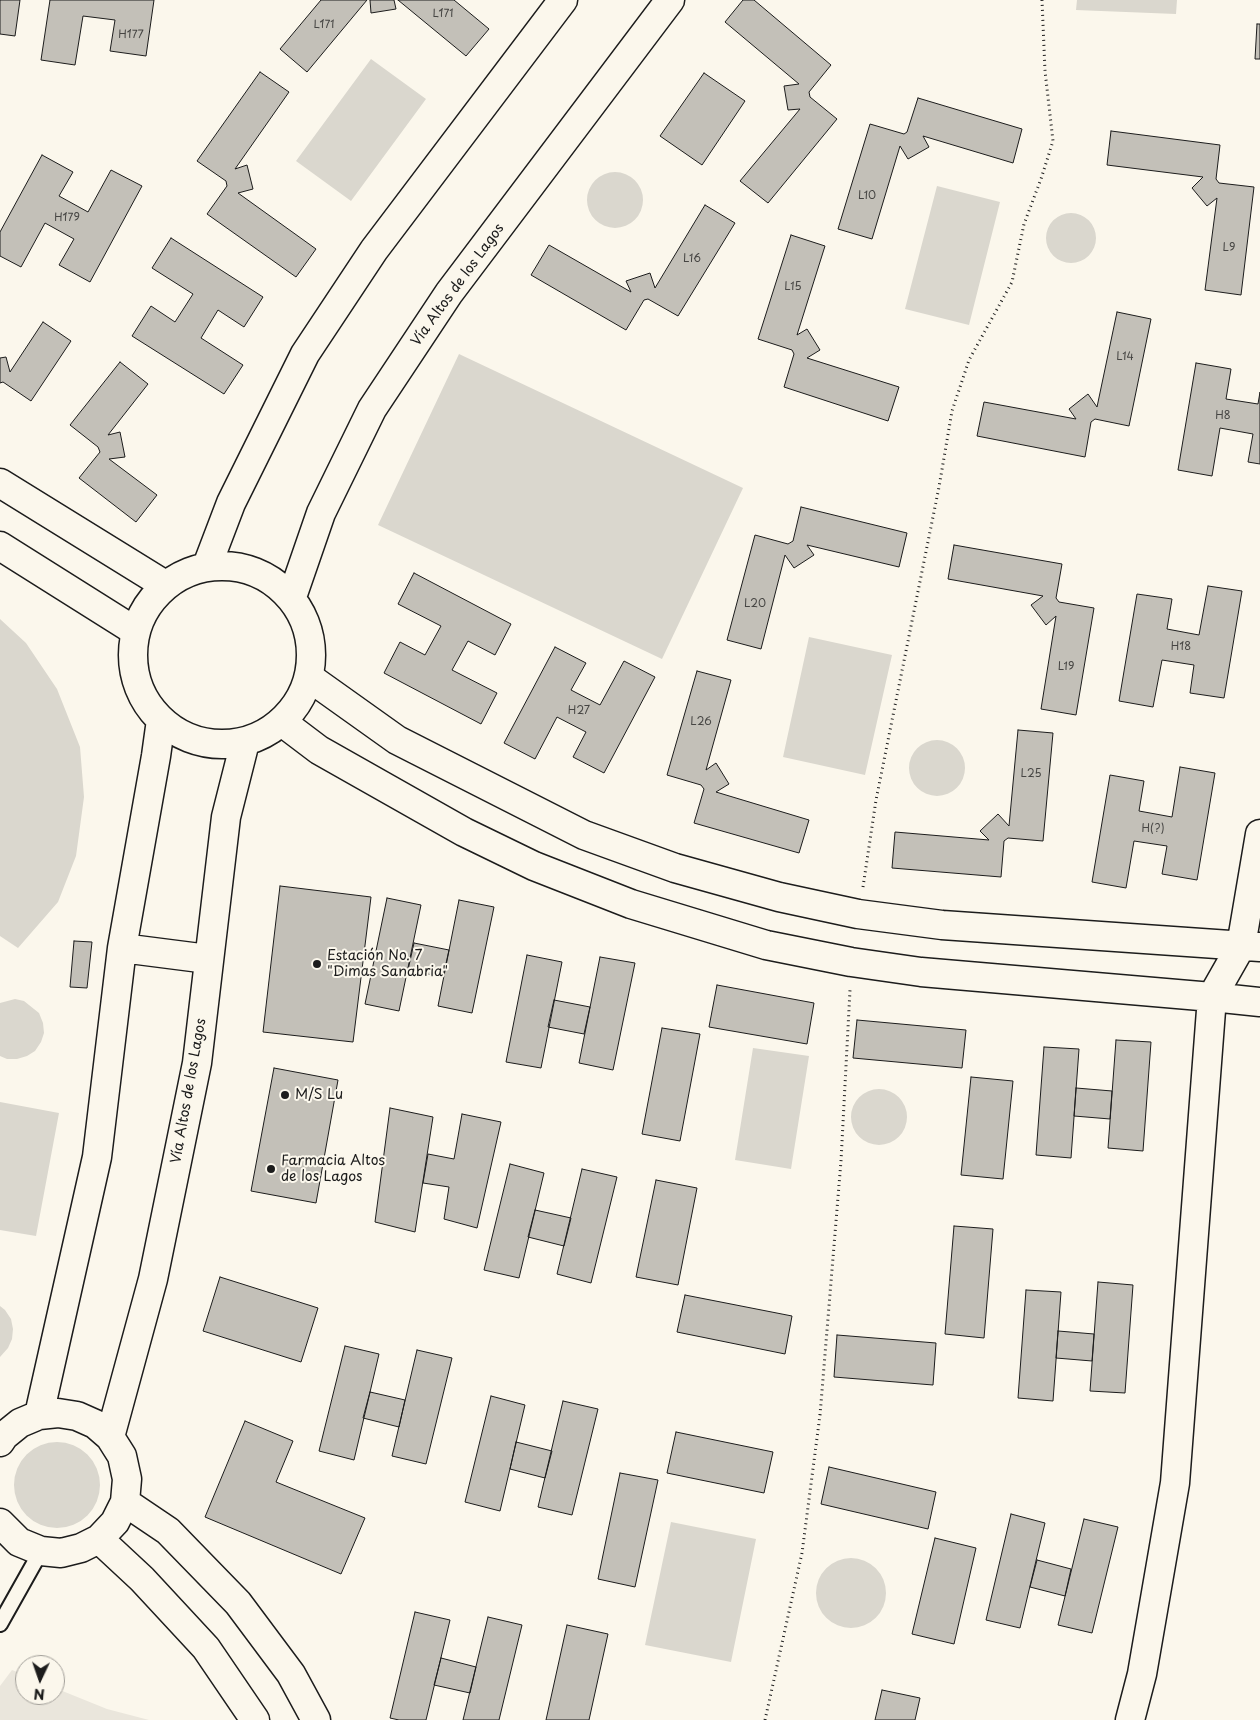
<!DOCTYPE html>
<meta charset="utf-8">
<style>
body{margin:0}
#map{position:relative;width:1260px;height:1720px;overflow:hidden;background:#fbf7ec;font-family:"Playpen Sans",sans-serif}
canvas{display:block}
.north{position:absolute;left:15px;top:1655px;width:50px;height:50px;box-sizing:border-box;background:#fbf7ec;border:1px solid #a29f99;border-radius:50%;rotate:183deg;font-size:14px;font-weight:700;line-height:20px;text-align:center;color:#1c1c1c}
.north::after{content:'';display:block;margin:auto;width:18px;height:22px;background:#1c1c1c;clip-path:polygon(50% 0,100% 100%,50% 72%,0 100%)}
</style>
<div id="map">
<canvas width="1260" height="1720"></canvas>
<div class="north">N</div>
</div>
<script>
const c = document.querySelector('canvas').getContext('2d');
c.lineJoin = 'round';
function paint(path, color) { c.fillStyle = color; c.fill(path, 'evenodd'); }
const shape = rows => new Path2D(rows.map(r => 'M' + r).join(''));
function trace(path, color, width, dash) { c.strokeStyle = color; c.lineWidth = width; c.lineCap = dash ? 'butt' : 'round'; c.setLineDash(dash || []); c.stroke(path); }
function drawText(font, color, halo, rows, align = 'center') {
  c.font = font + ' "Playpen Sans",sans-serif'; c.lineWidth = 4; c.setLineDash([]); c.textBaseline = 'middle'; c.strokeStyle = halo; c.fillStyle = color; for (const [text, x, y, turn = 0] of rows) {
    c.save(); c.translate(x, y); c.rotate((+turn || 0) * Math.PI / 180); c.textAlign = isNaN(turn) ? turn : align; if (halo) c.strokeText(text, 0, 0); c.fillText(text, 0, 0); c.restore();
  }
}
paint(shape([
 [12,1670,25,1675,25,1695,55,1695,55,1688,107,1709,149,1720,0,1720,0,1686]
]), '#eae6dc');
paint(shape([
 [1077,0,1177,0,1176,14,1076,10],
 [371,59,426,99,351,201,296,161],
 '587 200a28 28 0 1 1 56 0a28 28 0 1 1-56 0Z',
 [937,186,1000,202,969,325,905,309],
 '1046 238a25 25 0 1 1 50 0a25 25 0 1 1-50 0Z',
 [459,354,743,488,662,659,378,525],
 [0,619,26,643,57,689,80,747,84,797,76,856,58,902,18,948,0,936],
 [809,637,892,655,865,775,783,757],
 '909 768a28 28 0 1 1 56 0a28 28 0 1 1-56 0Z',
 [15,999,24,1001,39,1013,43,1023,44,1033,41,1042,35,1051,27,1056,17,1059,7,1059,0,1056,0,1003],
 [753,1048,809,1056,791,1169,735,1160],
 '851 1117a28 28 0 1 1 56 0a28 28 0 1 1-56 0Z',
 [0,1102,59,1113,36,1236,0,1230],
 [0,1306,5,1310,11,1319,13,1329,12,1339,8,1348,0,1357],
 '14 1485a43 43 0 1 1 86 0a43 43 0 1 1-86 0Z',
 [671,1522,756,1539,731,1662,645,1645],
 '816 1593a35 35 0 1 1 70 0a35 35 0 1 1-70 0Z'
]), '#dad7ce');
const building = shape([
 [0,0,20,0,15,36,0,34,0,0],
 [50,0,154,0,146,56,110,51,115,20,83,16,75,65,41,60,50,0],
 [321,0,367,0,307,72,280,49,321,0],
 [370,0,394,0,396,9,371,13,370,0],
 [398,0,454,0,489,29,466,56,398,0],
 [743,0,754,0,831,65,809,92,810,97,837,119,768,203,740,181,800,109,788,110,784,86,799,84,725,22,743,0],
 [1257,24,1260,24,1260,59,1255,59,1257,24],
 [260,72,289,92,235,169,247,165,253,189,238,193,316,249,296,277,207,214,227,186,226,181,197,161,260,72],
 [704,73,745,101,702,165,660,136,704,73],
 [918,98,1022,129,1013,163,923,136,929,147,908,159,900,146,872,239,838,229,870,124,904,134,907,132,918,98],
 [1111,131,1220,145,1216,179,1219,183,1254,187,1241,295,1205,290,1217,198,1207,206,1192,188,1203,177,1107,165,1111,131],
 [42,155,73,172,59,196,88,212,111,170,142,186,90,282,59,265,74,239,45,223,21,267,0,256,0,232,42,155],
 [705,205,735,223,678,316,648,299,644,300,626,330,531,275,549,245,631,292,626,281,650,273,655,288,705,205],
 [791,235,825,246,797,335,807,329,820,350,807,358,899,387,888,421,784,387,794,354,792,350,758,339,791,235],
 [171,238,263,297,244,327,218,310,201,338,243,365,224,394,132,336,151,306,175,322,193,294,152,268,171,238],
 [1117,312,1151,319,1129,426,1095,419,1091,422,1085,457,977,436,984,402,1076,419,1069,409,1088,394,1097,407,1117,312],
 [43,322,71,341,31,401,3,382,0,383,0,358,6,357,10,372,43,322],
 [120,362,148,384,108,435,120,432,125,457,109,459,157,495,136,522,79,478,100,452,98,447,70,425,120,362],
 [1196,363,1231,369,1226,399,1258,404,1260,392,1260,464,1248,462,1253,434,1220,428,1212,476,1178,470,1196,363],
 [801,507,907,533,899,567,807,545,814,555,794,568,785,555,761,649,727,640,755,535,788,544,793,541,801,507],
 [954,545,1062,564,1056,598,1059,602,1094,608,1076,715,1041,709,1056,616,1046,625,1031,605,1043,596,948,579,954,545],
 [414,573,511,624,495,655,468,641,452,670,497,693,481,724,384,673,400,642,425,655,441,626,398,604,414,573],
 [1208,586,1242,591,1224,698,1190,693,1194,665,1162,660,1153,707,1119,701,1137,594,1172,599,1167,629,1199,635,1208,586],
 [555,647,586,663,571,690,600,705,624,661,655,677,604,773,573,757,586,732,557,717,535,759,504,743,555,647],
 [697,671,731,680,706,770,716,763,729,784,716,792,809,820,799,853,694,823,704,789,701,785,667,775,697,671],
 [1018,730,1053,733,1043,841,1008,838,1004,841,1001,877,892,868,895,832,989,840,980,831,998,814,1009,826,1018,730],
 [1180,767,1215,773,1197,880,1162,874,1167,846,1134,841,1126,888,1092,882,1110,775,1144,781,1139,811,1172,817,1180,767],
 [280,886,371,897,353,1042,263,1032,280,886],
 [387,898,421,905,399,1011,365,1004,387,898],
 [459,900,494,907,472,1013,438,1006,459,900],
 [74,941,92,942,87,988,70,987,74,941],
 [414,943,449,950,443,977,408,970,414,943],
 [527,955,562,962,541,1068,506,1062,527,955],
 [600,957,635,963,613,1070,579,1063,600,957],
 [717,985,814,1003,807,1044,709,1027,717,985],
 [554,1000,590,1007,584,1034,548,1027,554,1000],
 [857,1020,966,1030,962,1068,853,1058,857,1020],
 [662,1028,700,1034,680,1141,642,1134,662,1028],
 [1116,1040,1151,1042,1143,1151,1108,1148,1116,1040],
 [1044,1047,1079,1049,1071,1158,1036,1155,1044,1047],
 [274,1068,338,1080,316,1203,251,1191,274,1068],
 [971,1077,1013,1081,1003,1179,961,1175,971,1077],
 [1076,1088,1112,1091,1110,1119,1074,1116,1076,1088],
 [390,1108,433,1117,415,1232,375,1222,390,1108],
 [462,1114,501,1122,477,1228,444,1219,449,1187,423,1183,428,1154,454,1159,462,1114],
 [510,1164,544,1173,519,1278,484,1270,510,1164],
 [582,1169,617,1177,591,1283,557,1274,582,1169],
 [656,1180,697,1188,678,1285,636,1277,656,1180],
 [535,1210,571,1218,564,1246,528,1237,535,1210],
 [954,1226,993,1229,984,1338,945,1334,954,1226],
 [220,1277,318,1308,301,1362,203,1331,220,1277],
 [1098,1282,1133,1285,1125,1393,1090,1391,1098,1282],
 [1026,1290,1061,1292,1053,1401,1018,1398,1026,1290],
 [685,1295,792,1316,785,1354,677,1332,685,1295],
 [1058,1331,1094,1334,1092,1361,1056,1358,1058,1331],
 [837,1335,936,1343,933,1385,834,1377,837,1335],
 [345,1346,379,1354,354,1460,319,1451,345,1346],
 [417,1350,452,1358,426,1464,392,1456,417,1350],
 [370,1392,405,1400,399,1427,363,1418,370,1392],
 [491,1396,525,1405,500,1511,465,1502,491,1396],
 [563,1401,598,1409,572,1515,538,1507,563,1401],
 [245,1421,293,1441,276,1482,365,1518,341,1574,205,1517,245,1421],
 [676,1432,773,1452,764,1493,667,1473,676,1432],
 [516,1442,552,1451,545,1478,510,1469,516,1442],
 [829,1467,936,1492,928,1529,821,1504,829,1467],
 [620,1473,658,1480,635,1587,598,1579,620,1473],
 [1011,1514,1045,1523,1020,1628,986,1620,1011,1514],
 [1084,1519,1118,1527,1092,1633,1058,1625,1084,1519],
 [935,1538,976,1548,954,1644,912,1634,935,1538],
 [1037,1560,1071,1569,1065,1596,1030,1587,1037,1560],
 [415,1612,450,1620,426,1720,399,1720,390,1718,415,1612],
 [488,1617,522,1625,499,1720,463,1720,488,1617],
 [567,1625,608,1634,589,1720,546,1720,567,1625],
 [441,1658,476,1667,470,1693,434,1685,441,1658],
 [882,1690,920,1698,915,1720,875,1720,882,1690]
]);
paint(building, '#c3c0b8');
trace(building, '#1c1c1c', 1);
const lane = shape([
 [0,1624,41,1551]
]);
const street = shape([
 [0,483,165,585],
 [0,546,135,631],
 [310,678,397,740,584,835,675,868,779,897,858,914,942,925,1260,947],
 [282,722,319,750,464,832,534,866,631,904,766,945,851,962,921,972,1212,997,1260,1002],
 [1130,1720,1142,1674,1175,1483,1212,997,1241,946,1260,834]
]);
const secondary = shape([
 '133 655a89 89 0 1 1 178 0a89 89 0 1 1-178 0Z',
 [207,566,231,503,305,354,374,250,563,0],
 [292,597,321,513,372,409,449,293,670,0],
 [122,948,208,959],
 [39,1415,97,1157,122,948,156,756,161,720],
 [110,1437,153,1279,197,1063,226,817,245,742],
 [0,1442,4,1436,20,1423,39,1415,58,1413,77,1416,95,1424,110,1437,122,1456,127,1479,125,1502,115,1522,99,1539,81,1548,61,1553,41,1551,19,1542,0,1523],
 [125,1502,168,1531,238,1603,291,1674,316,1720],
 [99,1539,142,1579,206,1648,255,1720]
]);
trace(lane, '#1c1c1c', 18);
trace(street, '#1c1c1c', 31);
trace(secondary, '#1c1c1c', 31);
trace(shape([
 [863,887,876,800,939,487,952,411,969,360,1012,282,1024,224,1041,179,1053,141,1045,71,1042,0],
 [765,1720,802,1553,820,1415,841,1161,850,990]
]), '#1c1c1c', 3, [1, 4]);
trace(lane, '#fbf7ec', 14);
trace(street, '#fbf7ec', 28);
trace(secondary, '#fbf7ec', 28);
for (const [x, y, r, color] of [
 [317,964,5,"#1c1c1c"],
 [285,1095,5,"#1c1c1c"],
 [271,1169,5,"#1c1c1c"]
]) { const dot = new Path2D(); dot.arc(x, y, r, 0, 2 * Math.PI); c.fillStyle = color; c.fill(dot); trace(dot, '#fbf7ec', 2); }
drawText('11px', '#464543', null, [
 ["L171",443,14],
 ["L171",324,25],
 ["H177",131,35],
 ["L10",867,196],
 ["H179",67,218],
 ["L9",1229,248],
 ["L16",692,259],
 ["L15",793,287],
 ["L14",1125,357],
 ["H8",1223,416],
 ["L20",755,604],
 ["H18",1181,647],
 ["L19",1066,667],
 ["H27",579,711],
 ["L26",701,722],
 ["L25",1031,774],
 ["H(?)",1153,829]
]);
drawText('14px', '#1c1c1c', '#fbf7ec', [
 ["Vía Altos de los Lagos",458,285,-54],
 ["Vía Altos de los Lagos",189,1091,-80]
]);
drawText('14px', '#1c1c1c', '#fbf7ec', [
 ["Estación No. 7",327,956],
 ["\"Dimas Sanabria\"",327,972],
 ["M/S Lu",295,1095],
 ["Farmacia Altos",281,1161],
 ["de los Lagos",281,1177]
], 'left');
</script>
